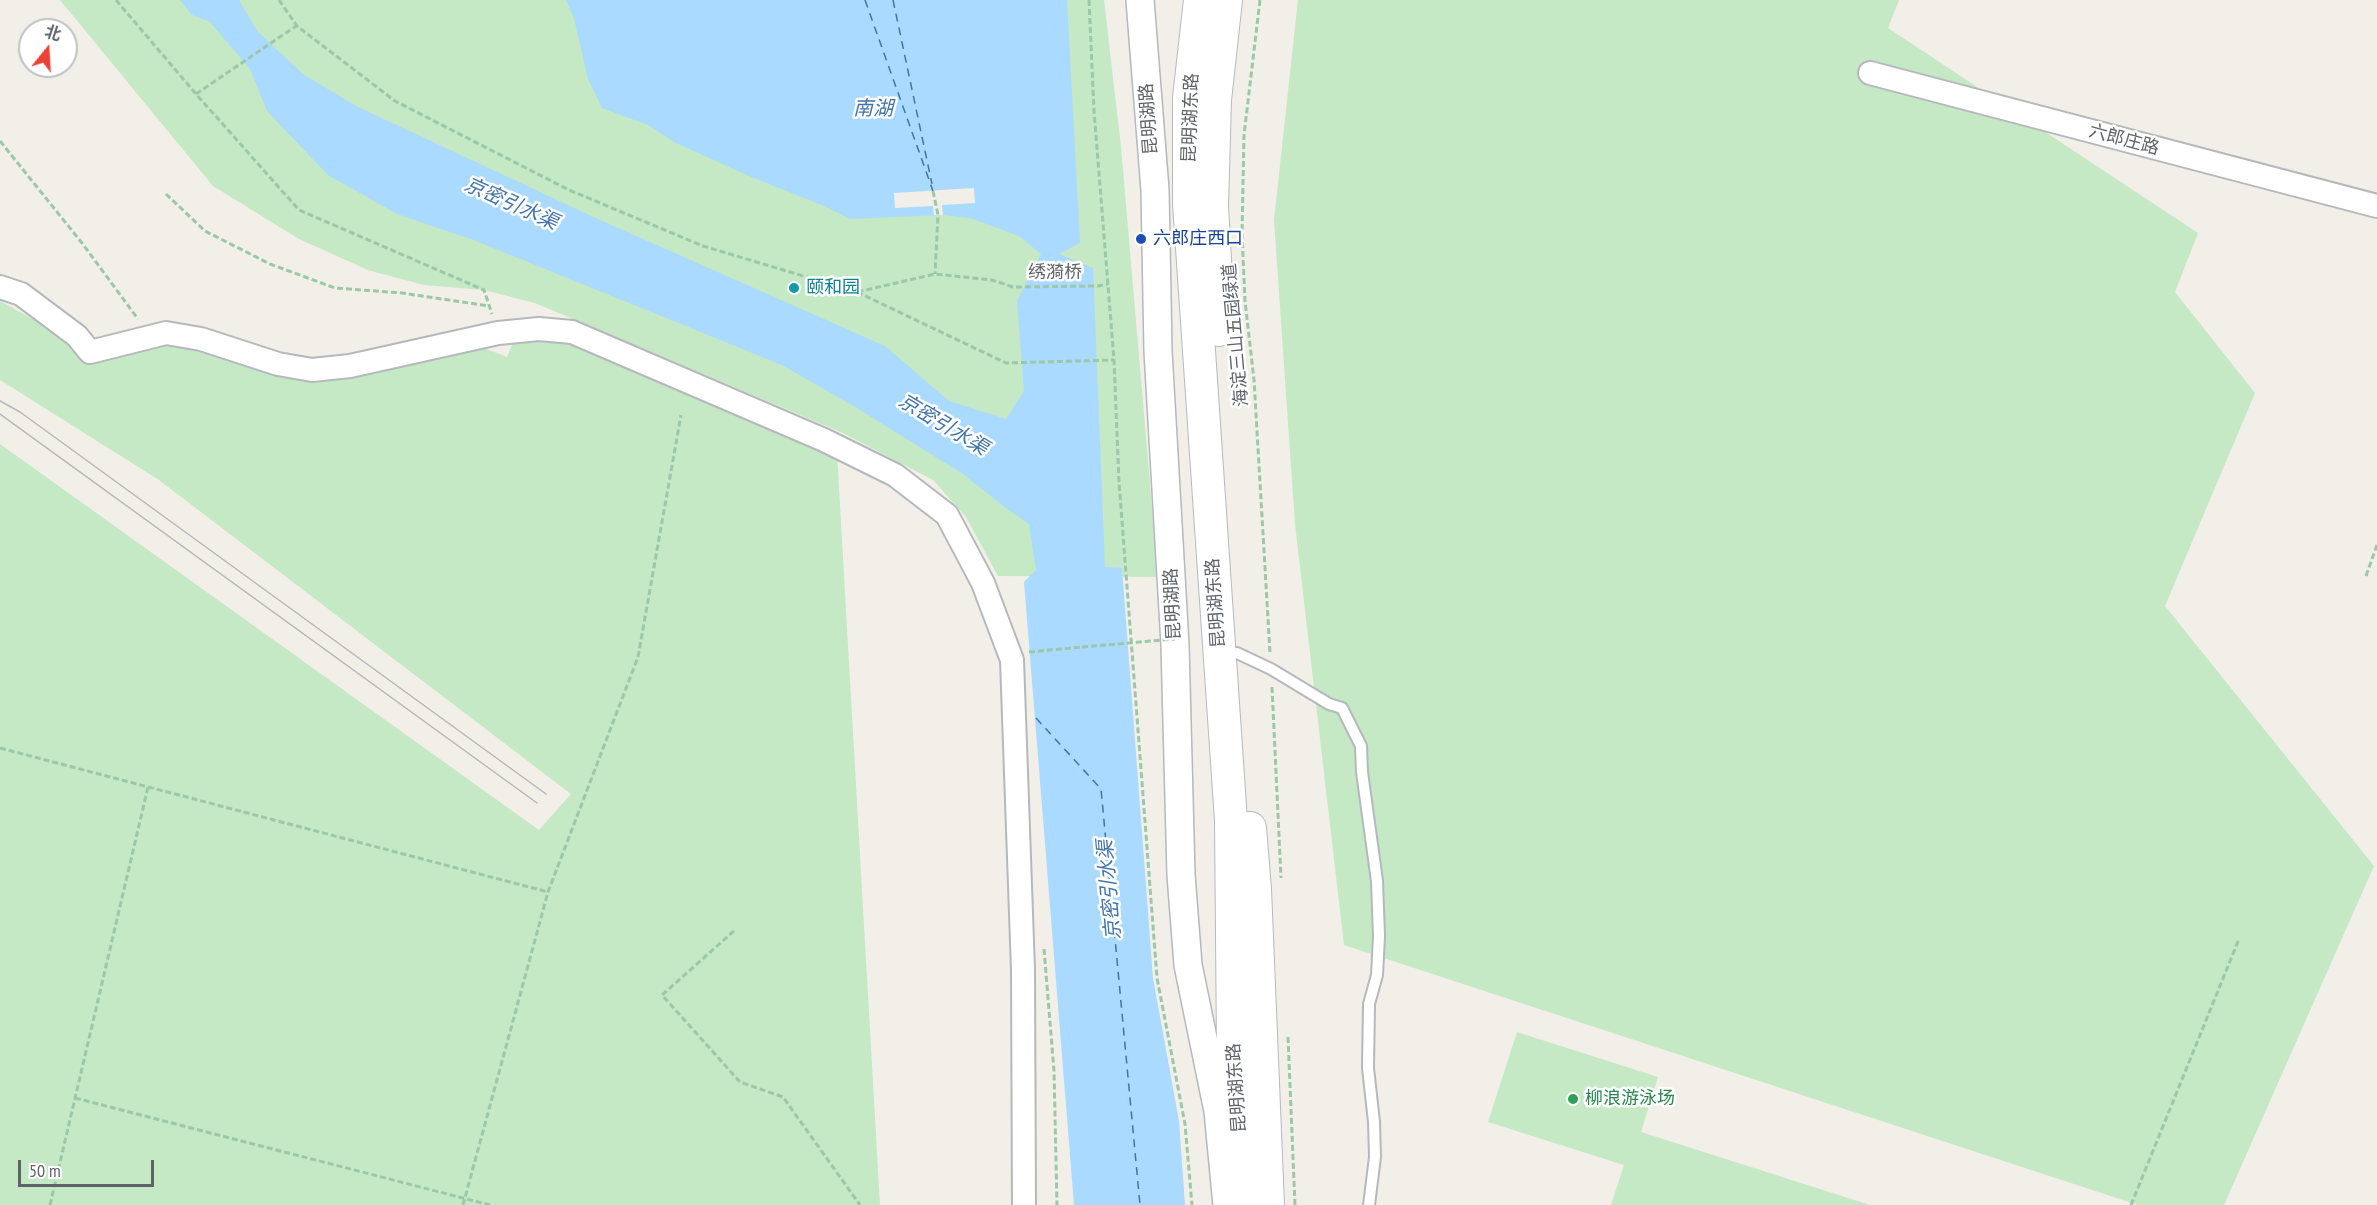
<!DOCTYPE html>
<meta charset="utf-8">
<style>
body{margin:0}
#map{position:relative;width:2377px;height:1205px;overflow:hidden;background:#f1efe8;font-family:"PT Sans Narrow","Noto Sans SC",sans-serif}
canvas{display:block}
.north{position:absolute;left:18px;top:18px;width:60px;height:60px;box-sizing:border-box;background:#fff;border:2px solid #bfc1c3;border-radius:50%;rotate:18deg;font-size:16px;font-weight:700;line-height:24px;text-align:center;color:#5f6368}
.north::after{content:'';display:block;margin:auto;width:21px;height:27px;background:#ea4335;clip-path:polygon(50% 0,100% 100%,50% 72%,0 100%)}
.scale{position:absolute;left:18px;top:1160px;width:136px;height:27px;box-sizing:border-box;border:3px solid #5f6368;border-top:0;padding-left:8px;font-size:18px;line-height:21px;white-space:nowrap;color:#5f6368;-webkit-text-stroke:4px #fff;paint-order:stroke}
</style>
<div id="map">
<canvas width="2377" height="1205"></canvas>
<div class="north">北</div>
<div class="scale">50 m</div>
</div>
<script>
const c = document.querySelector('canvas').getContext('2d');
c.lineJoin = 'round';
function paint(path, color) { c.fillStyle = color; c.fill(path, 'evenodd'); }
const shape = rows => new Path2D(rows.map(r => 'M' + r).join(''));
function trace(path, color, width, dash) { c.strokeStyle = color; c.lineWidth = width; c.lineCap = dash ? 'butt' : 'round'; c.setLineDash(dash || []); c.stroke(path); }
function drawText(font, color, halo, rows, align = 'center') {
  c.font = font + ' "PT Sans Narrow","Noto Sans SC",sans-serif'; c.lineWidth = 5; c.setLineDash([]); c.textBaseline = 'middle'; c.strokeStyle = halo; c.fillStyle = color; for (const [text, x, y, turn = 0] of rows) {
    c.save(); c.translate(x, y); c.rotate((+turn || 0) * Math.PI / 180); c.textAlign = isNaN(turn) ? turn : align; if (halo) c.strokeText(text, 0, 0); c.fillText(text, 0, 0); c.restore();
  }
}
paint(shape([
 [60,0,1104,0,1121,147,1158,577,998,576,966,517,933,480,843,433,535,303,484,290,424,285,368,270,299,239,213,186],
 [1298,0,1899,0,1888,28,2198,233,2175,292,2255,393,2165,606,2374,866,2224,1205,2138,1205,1344,945,1295,524,1274,220],
 [0,301,58,333,88,363,177,339,241,363,299,380,474,344,507,357,513,342,523,337,575,337,837,453,880,1205,0,1205,0,444,539,830,571,794,159,480,0,380],
 [1517,1032,1658,1077,1641,1132,1870,1205,1611,1205,1624,1165,1488,1122]
]), '#c5e8c5');
paint(shape([
 [180,0,239,0,257,31,304,75,358,107,600,220,885,346,949,401,1006,419,1024,391,1017,301,1041,254,1019,236,970,218,943,215,850,219,822,205,749,176,674,142,648,125,602,108,588,79,574,18,566,0,1067,0,1080,243,1059,254,1093,268,1105,567,1122,568,1153,978,1179,1121,1185,1205,1074,1205,1024,582,1036,570,1029,524,1006,508,963,474,860,410,782,365,476,241,397,214,328,175,267,111,250,69,210,22,192,15]
]), '#aadaff');
paint(shape([
 [974,188,975,203,942,205,943,215,934,215,933,206,895,208,894,193]
]), '#f1efe8');
trace(shape([
 [865,0,933,191],
 [893,0,932,184],
 [1036,718,1101,789,1140,1205]
]), '#4174aa', 1.5, [8, 6]);
const service = shape([
 [1237,653,1271,669,1329,704,1342,708,1361,746,1362,772,1377,881,1379,936,1377,975,1369,1004,1368,1068,1374,1122,1375,1157,1369,1205]
]);
const minor = shape([
 [1870,73,2377,206],
 [0,287,21,294,77,336,90,352,166,333,201,339,278,364,312,370,350,366,498,333,539,329,572,332,824,440,895,475,947,515,983,583,1012,660,1023,970,1024,1205]
]);
const tertiary = shape([
 [1140,0,1155,190,1158,351,1175,645,1181,875,1188,965,1218,1111,1227,1205]
]);
const secondary = shape([
 [1200,0,1189,98,1189,204,1231,821,1233,1050,1245,1186,1245,1200,1241,1205],
 [1219,330,1212,206,1215,100,1226,0],
 [1250,828,1255,889,1268,1205]
]);
trace(service, '#b5b8bc', 14);
trace(minor, '#b5b8bc', 26);
trace(tertiary, '#b5b8bc', 30);
trace(secondary, '#b6babf', 34);
trace(shape([
 [116,0,196,94,299,210,484,290,492,314],
 [279,0,297,26,395,101,569,190,703,246,857,292,935,274,992,280,1013,287,1098,286,1108,284],
 [1089,0,1094,111,1114,360,1119,482,1157,978,1185,1124,1192,1205],
 [1260,0,1244,135,1242,234,1245,301,1254,380,1270,653],
 [196,94,296,26],
 [0,141,82,243,138,319],
 [933,191,938,215,935,274],
 [166,194,205,231,270,264,335,288,402,293,489,306],
 [857,292,1006,363,1114,360],
 [2366,576,2377,545],
 [1029,652,1082,647],
 [1272,687,1281,878],
 [0,748,548,892],
 [734,931,662,995,740,1082,783,1097,860,1205],
 [1044,949,1054,1071,1057,1205],
 [1288,1037,1295,1205],
 [75,1098,490,1205],
 [50,1205,148,787],
 [463,1205,548,892,638,657,681,415],
 [2131,1205,2239,939]
]), '#9cc7a9', 3, [6, 3]);
trace(service, '#fff', 10);
trace(minor, '#fff', 22);
trace(tertiary, '#fff', 27);
trace(secondary, '#fff', 32);
trace(shape([
 [0,401,20,412,546,794],
 [0,414,537,803]
]), '#b6b7b8', 1.5);
trace(shape([
 [1082,647,1175,639]
]), '#9cc7a9', 3, [6, 3]);
for (const [x, y, r, color] of [
 [1141,239,6,"#1a4fb4"],
 [794,288,6,"#0f9aa8"],
 [1573,1099,6,"#2e9e5b"]
]) { const dot = new Path2D(); dot.arc(x, y, r, 0, 2 * Math.PI); c.fillStyle = color; c.fill(dot); trace(dot, '#fff', 2); }
drawText('18px', '#5f6368', '#fff', [
 ["昆明湖东路",1191,118,-88],
 ["昆明湖路",1149,119,-94],
 ["六郎庄路",2124,140,15],
 ["绣漪桥",1055,273],
 ["海淀三山五园绿道",1236,335,-95],
 ["昆明湖东路",1216,603,-94],
 ["昆明湖路",1173,604,-93],
 ["昆明湖东路",1237,1088,-94]
]);
drawText('18px', '#164399', '#fff', [
 ["六郎庄西口",1153,239]
], 'left');
drawText('18px', '#0d838f', '#fff', [
 ["颐和园",806,288]
], 'left');
drawText('18px', '#27864d', '#fff', [
 ["柳浪游泳场",1585,1099]
], 'left');
drawText('italic 20px', '#4174aa', '#fff', [
 ["南湖",873,109],
 ["京密引水渠",511,204,24],
 ["京密引水渠",943,425,31],
 ["京密引水渠",1110,890,-95]
]);
</script>
